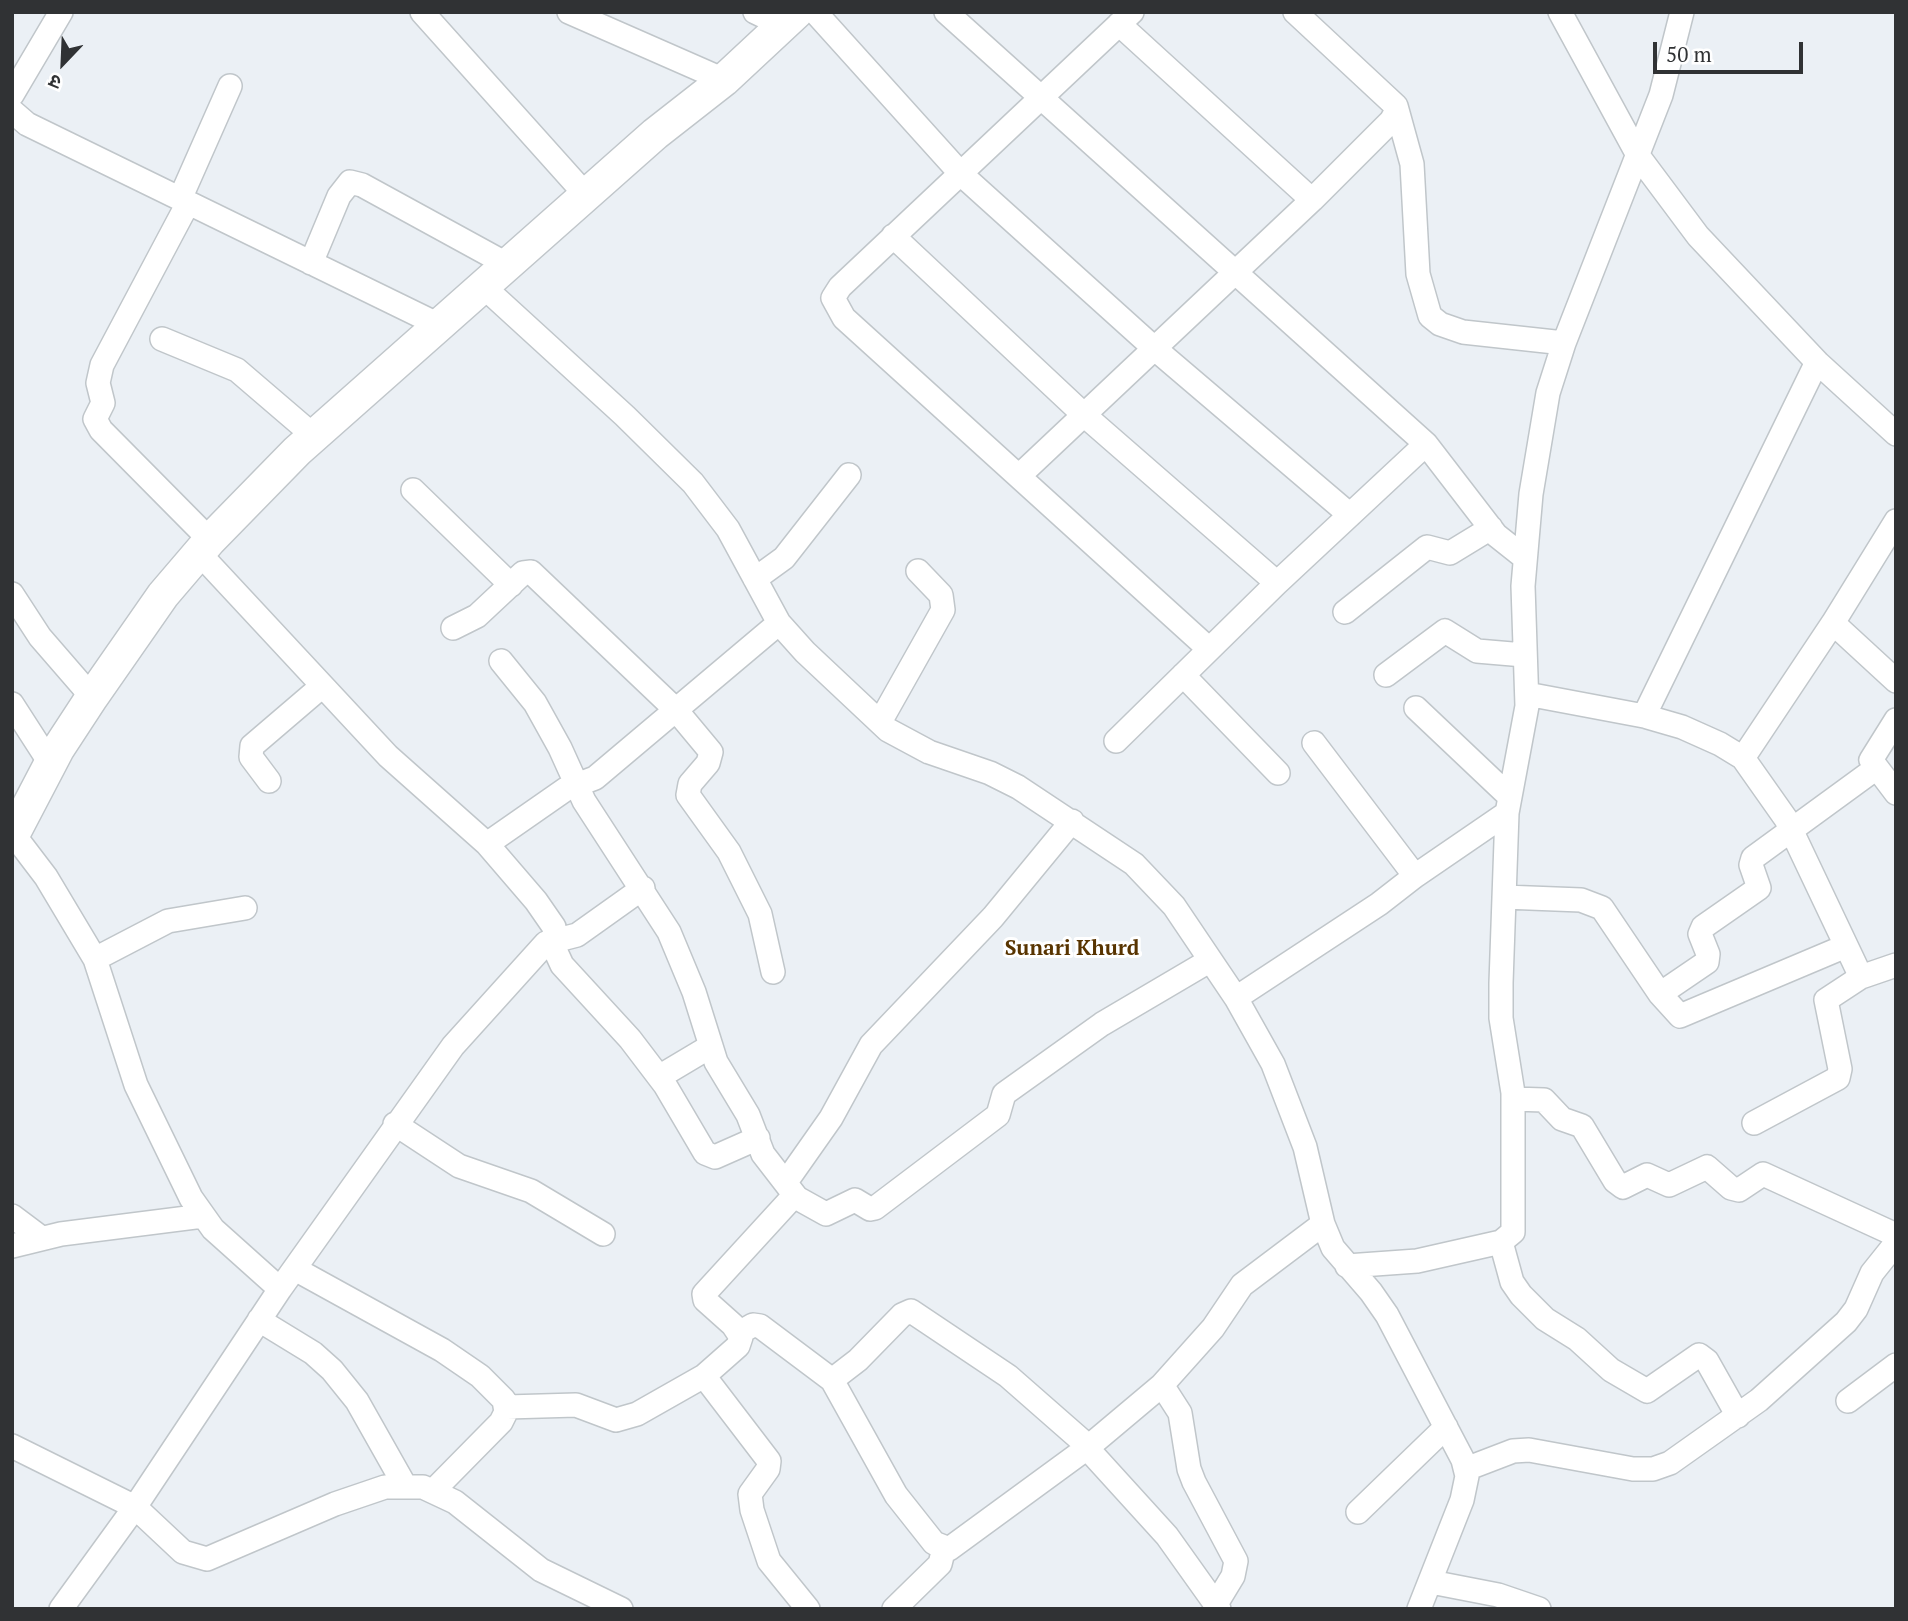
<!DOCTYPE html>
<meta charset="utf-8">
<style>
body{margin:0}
#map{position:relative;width:1908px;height:1621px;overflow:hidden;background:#ebf0f5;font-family:"PT Serif","Noto Sans Devanagari",serif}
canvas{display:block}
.frame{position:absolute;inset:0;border:14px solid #303234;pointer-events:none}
.north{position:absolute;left:28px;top:28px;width:70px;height:70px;-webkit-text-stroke:5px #fff;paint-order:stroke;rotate:203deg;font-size:19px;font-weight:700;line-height:28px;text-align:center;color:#303234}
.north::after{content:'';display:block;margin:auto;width:24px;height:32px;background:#303234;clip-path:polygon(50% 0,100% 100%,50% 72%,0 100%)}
.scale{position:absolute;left:1653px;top:42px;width:150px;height:32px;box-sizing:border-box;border:4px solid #303234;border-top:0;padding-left:9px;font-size:21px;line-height:24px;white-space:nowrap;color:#303234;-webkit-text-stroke:5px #fff;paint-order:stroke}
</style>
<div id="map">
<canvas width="1908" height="1621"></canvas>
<div class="frame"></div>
<div class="north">उ</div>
<div class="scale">50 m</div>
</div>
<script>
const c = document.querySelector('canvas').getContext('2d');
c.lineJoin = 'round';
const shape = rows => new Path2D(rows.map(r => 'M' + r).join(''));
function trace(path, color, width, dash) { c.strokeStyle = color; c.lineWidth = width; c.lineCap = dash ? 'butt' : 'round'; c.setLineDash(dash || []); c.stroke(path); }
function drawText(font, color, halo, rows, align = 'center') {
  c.font = font + ' "PT Serif",serif'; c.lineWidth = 6; c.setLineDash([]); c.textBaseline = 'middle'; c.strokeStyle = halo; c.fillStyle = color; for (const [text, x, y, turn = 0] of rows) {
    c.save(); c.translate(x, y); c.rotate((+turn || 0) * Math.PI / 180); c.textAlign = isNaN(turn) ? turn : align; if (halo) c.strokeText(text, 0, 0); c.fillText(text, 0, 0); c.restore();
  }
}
const street = shape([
 [422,12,586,195],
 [569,12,724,80],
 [755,12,782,25],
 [815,12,962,175,1154,348,1350,515],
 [946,12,1426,444,1496,535,1525,558],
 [1132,12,840,287,833,298,844,318,1209,649],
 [1295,12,1396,106,1412,164,1418,274,1430,316,1440,324,1463,332,1564,343],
 [1560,12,1639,157,1698,236,1817,362,1896,434],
 [1119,24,1312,200],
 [12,95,61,12],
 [12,111,27,124,441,326],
 [180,199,230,86],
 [188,203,102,365,98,383,103,403,95,419,101,430,210,540],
 [893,236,1083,414,1277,583],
 [311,263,339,196,350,182,362,185,510,266],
 [485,288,625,416,693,483,728,529,779,623,805,652,888,730,929,752,990,773,1018,787,1134,864,1174,906,1236,998,1273,1064,1305,1147,1323,1224,1333,1248,1371,1292,1387,1315,1463,1460,1467,1476,1462,1500,1419,1609],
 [162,339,237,370,314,436],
 [1019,476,1312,200,1391,121,1396,112],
 [413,490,511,585],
 [199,553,388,756,487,844,536,901,554,927,556,952,562,965,630,1039,665,1085,705,1153,715,1157,758,1138],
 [755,579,784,558,849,475],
 [12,594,40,637,92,697],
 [1345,612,1427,547,1450,553,1491,528],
 [1833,623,1896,681],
 [453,628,477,616,523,573,531,572,676,710,711,752,708,763,690,784,688,795,729,852,760,914,773,972],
 [501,661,535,703,560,748,584,801,669,932,694,992,716,1062,748,1115,763,1154,797,1198],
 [1183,675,1278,773],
 [1386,675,1445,631,1477,651,1524,655],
 [1527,694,1644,716,1682,727,1720,744,1743,758,1786,819,1861,977],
 [12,704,50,763],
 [1416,708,1509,796],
 [1644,716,1817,362],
 [1896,720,1871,760,1896,793],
 [880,722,943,610,941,595,918,571],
 [1116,741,1277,583,1426,444],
 [1314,743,1415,876],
 [1743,758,1833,623,1896,521],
 [269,781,251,757,252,746,321,687],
 [14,835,46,877,95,959,136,1085,191,1198,213,1229,280,1289],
 [487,844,566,789,595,778,779,623],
 [1504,897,1581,900,1602,908,1660,994,1680,1016,1846,946],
 [95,959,168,921,245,908],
 [1660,994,1707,962,1708,954,1700,934,1703,927,1759,888,1751,865,1753,858,1875,769],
 [1236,998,1379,904,1415,876,1507,813],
 [659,1077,711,1046],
 [1513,1099,1544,1100,1562,1119,1582,1126,1615,1181,1623,1187,1647,1175,1669,1185,1707,1167,1731,1188,1739,1190,1763,1174,1896,1235],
 [1754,1123,1838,1078,1840,1069,1826,1000,1861,977,1896,965],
 [395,1124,459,1166,531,1191,603,1234],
 [786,1182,831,1118,871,1045,993,917,1072,821],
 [12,1216,40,1237],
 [1501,1242,1512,1282,1521,1295,1545,1319,1577,1339,1611,1370,1647,1391,1699,1355,1707,1361,1738,1416],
 [12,1246,61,1234,203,1216],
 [1347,1266,1417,1261,1501,1242,1513,1232,1513,1093,1501,1018,1501,983,1507,813,1527,706,1523,586,1531,494,1548,393,1564,343,1661,95,1682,12],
 [295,1269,442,1350,480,1376,504,1400,506,1412,501,1422,434,1490],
 [259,1320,313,1353,332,1370,357,1401,405,1486],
 [739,1333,753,1325,760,1326,832,1380,896,1495,934,1543,949,1549,1087,1448,1162,1385,1213,1328,1242,1285,1323,1224],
 [704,1376,769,1461,768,1469,750,1494,752,1510,769,1561,808,1609],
 [832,1380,858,1360,902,1315,911,1311,1008,1376,1089,1447],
 [1162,1385,1180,1413,1189,1469,1194,1482,1236,1561,1233,1576,1216,1604],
 [1848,1401,1896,1365],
 [507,1407,576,1405,616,1420,637,1414,704,1376,738,1346,741,1337,733,1325,705,1300,704,1294,791,1199,799,1199,826,1214,855,1200,870,1209,875,1208,998,1115,1004,1094,1102,1024,1209,961],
 [12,1446,135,1507,183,1552,207,1559,335,1504,385,1487,423,1487,455,1502,541,1570,621,1609],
 [1087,1448,1167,1536,1219,1609],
 [1466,1469,1513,1451,1529,1450,1633,1469,1653,1469,1670,1463,1759,1400,1846,1322,1856,1309,1872,1273,1896,1243],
 [1358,1512,1446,1427],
 [1431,1582,1498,1595,1539,1609],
 [61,1609,135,1507,280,1289,453,1046,546,943,577,935,643,888],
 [894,1609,940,1564,944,1548]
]);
const secondary = shape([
 [12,837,58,749,92,697,163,595,210,540,297,451,655,134,724,80,797,12]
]);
trace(street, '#c0c6ca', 26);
trace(secondary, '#c0c6ca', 35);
trace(street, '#fff', 23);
trace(secondary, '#fff', 32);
drawText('bold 21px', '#583400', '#fff', [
 ["Sunari Khurd",1072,949]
]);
</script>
